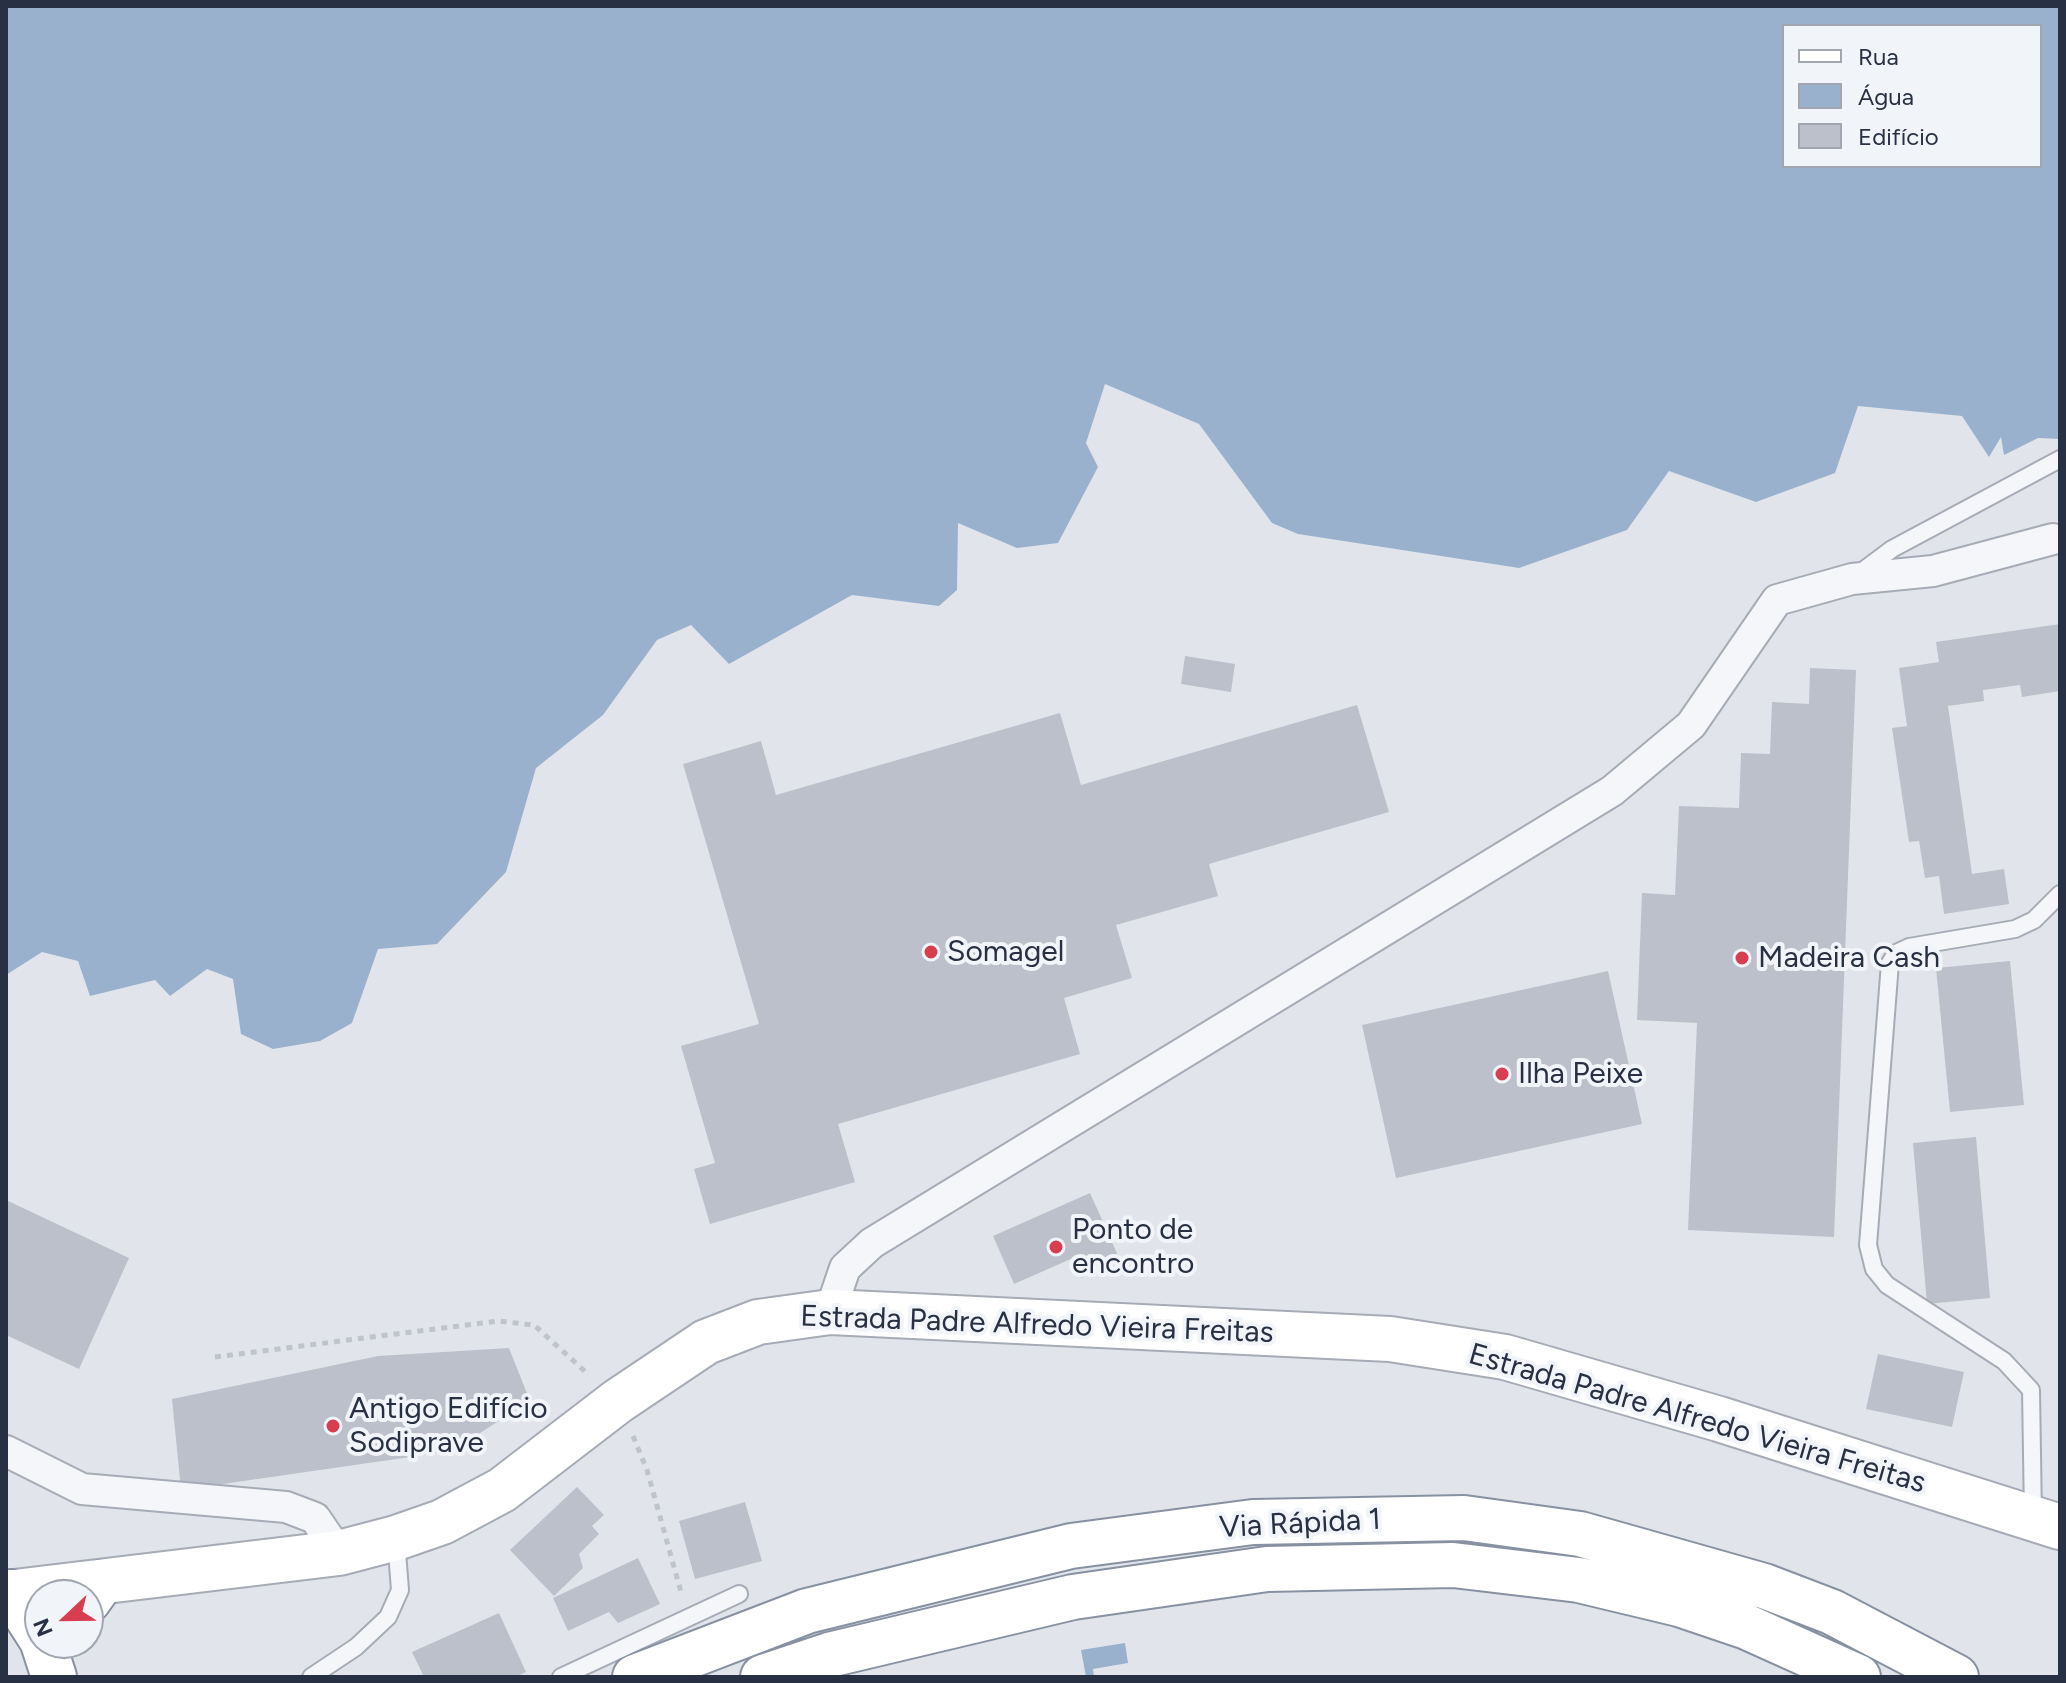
<!DOCTYPE html>
<meta charset="utf-8">
<style>
body{margin:0}
#map{position:relative;width:2066px;height:1683px;overflow:hidden;background:#e1e5eb;font-family:Figtree,sans-serif}
canvas{display:block}
.frame{position:absolute;inset:0;border:8px solid #283144;pointer-events:none}
.legend{position:absolute;left:1782px;top:24px;width:260px;height:144px;box-sizing:border-box;background:#f1f4f8;border:2px solid #a1a6b0;margin:0;padding:10px 14px;list-style:none;font-size:24px;color:#283144}
.legend li{display:flex;align-items:center;gap:16px;height:40px}
.legend b{width:40px;border:2px solid #a1a6b0}
.north{position:absolute;left:24px;top:1579px;width:80px;height:80px;box-sizing:border-box;background:#f1f4f8;border:2px solid #a1a6b0;border-radius:50%;rotate:248deg;font-size:22px;font-weight:700;line-height:32px;text-align:center;color:#283144}
.north::after{content:'';display:block;margin:auto;width:28px;height:36px;background:#d73f50;clip-path:polygon(50% 0,100% 100%,50% 72%,0 100%)}
</style>
<div id="map">
<canvas width="2066" height="1683"></canvas>
<div class="frame"></div>
<ul class="legend">
<li><b style="height:10px;background:#fff"></b>Rua</li>
<li><b style="height:22px;background:#9ab1cd"></b>Água</li>
<li><b style="height:22px;background:#bbc0cb"></b>Edifício</li>
</ul>
<div class="north">N</div>
</div>
<script>
const c = document.querySelector('canvas').getContext('2d');
c.lineJoin = 'round';
function paint(path, color) { c.fillStyle = color; c.fill(path, 'evenodd'); }
const shape = rows => new Path2D(rows.map(r => 'M' + r).join(''));
function trace(path, color, width, dash) { c.strokeStyle = color; c.lineWidth = width; c.lineCap = dash ? 'butt' : 'round'; c.setLineDash(dash || []); c.stroke(path); }
function drawText(font, color, halo, rows, align = 'center') {
  c.font = font + ' Figtree,sans-serif'; c.lineWidth = 8; c.setLineDash([]); c.textBaseline = 'middle'; c.strokeStyle = halo; c.fillStyle = color; for (const [text, x, y, turn = 0] of rows) {
    c.save(); c.translate(x, y); c.rotate((+turn || 0) * Math.PI / 180); c.textAlign = isNaN(turn) ? turn : align; if (halo) c.strokeText(text, 0, 0); c.fillText(text, 0, 0); c.restore();
  }
}
paint(shape([
 [6,6,2060,6,2060,439,2038,438,2004,455,2001,437,1989,457,1962,416,1858,406,1835,473,1756,502,1669,471,1627,530,1519,568,1298,534,1272,523,1199,424,1105,384,1086,443,1098,467,1058,543,1017,548,958,523,957,590,939,606,852,595,729,664,691,625,657,640,603,715,536,768,506,872,437,944,378,949,352,1023,320,1041,273,1049,241,1034,233,979,207,969,170,996,155,980,90,996,78,961,42,952,6,975],
 [1784,26,2040,26,2040,166,1784,166],
 [1125,1643,1128,1663,1093,1669,1094,1677,1086,1677,1081,1650]
]), '#9ab1cd');
paint(shape([
 [2060,624,2060,691,2022,697,2020,685,1983,690,1984,701,1948,706,1972,874,2004,869,2009,904,1944,914,1939,876,1925,878,1919,841,1909,842,1892,728,1907,726,1899,668,1939,662,1936,642],
 [1185,656,1235,664,1231,692,1181,684],
 [1810,668,1856,670,1834,1237,1688,1230,1697,1023,1637,1020,1642,893,1675,895,1679,806,1739,808,1741,753,1770,754,1772,702,1809,704],
 [1357,705,1389,812,1209,864,1218,896,1116,925,1132,978,1064,998,1080,1054,838,1124,855,1182,710,1224,694,1169,715,1163,681,1046,759,1024,683,764,761,741,776,795,1060,713,1081,785],
 [2010,961,2024,1105,1950,1112,1936,968],
 [1608,971,1642,1124,1396,1178,1362,1025],
 [1976,1137,1990,1298,1927,1304,1913,1143],
 [1090,1193,1120,1260,1081,1278,1073,1258,1014,1284,993,1236],
 [6,1200,129,1258,79,1369,6,1335],
 [509,1348,530,1401,452,1451,181,1490,172,1399,378,1356],
 [1878,1354,1964,1372,1952,1427,1866,1409],
 [577,1487,604,1515,592,1526,599,1534,579,1554,583,1568,554,1596,510,1550],
 [745,1502,762,1561,695,1579,679,1521],
 [638,1558,660,1604,618,1623,609,1612,568,1631,553,1598],
 [499,1613,526,1672,515,1677,424,1677,412,1652]
]), '#bbc0cb');
const lane = shape([
 [1860,573,1892,549,2060,459],
 [2033,1517,2031,1390,2004,1361,1887,1285,1874,1269,1868,1245,1890,963,1896,953,1909,947,2015,929,2034,920,2060,894],
 [311,1677,356,1647,388,1617,400,1590,396,1539],
 [561,1677,739,1594]
]);
const street = shape([
 [830,1312,845,1268,872,1243,1612,791,1691,725,1777,600,1852,579,1933,571,2053,539],
 [6,1451,82,1489,286,1507,315,1518,339,1553]
]);
const secondary = shape([
 [6,1593,339,1553,396,1538,442,1522,502,1490,618,1401,706,1342,758,1322,830,1312,1390,1339,1505,1357,1719,1419,2060,1527]
]);
const highway = shape([
 [11,1592,40,1637],
 [88,1601,101,1583],
 [43,1643,54,1677],
 [635,1677,807,1611,1071,1546,1253,1522,1464,1518,1580,1534,1764,1586,1832,1612,1956,1677],
 [763,1677,829,1655,1073,1597,1267,1569,1453,1565,1579,1580,1679,1604,1747,1627,1858,1677]
]);
trace(lane, '#a6abb6', 20);
trace(street, '#a6abb6', 34);
trace(secondary, '#a6abb6', 48);
trace(highway, '#8891a2', 48);
trace(shape([
 [215,1357,498,1321,534,1325,589,1375],
 [633,1436,647,1470,681,1592]
]), '#bfc3ca', 5, [6, 6]);
trace(lane, '#f4f6f9', 16);
trace(street, '#f4f6f9', 30);
trace(secondary, '#fff', 44);
trace(highway, '#fff', 44);
for (const [x, y, r, color] of [
 [931,952,8,"#d73f50"],
 [1742,958,8,"#d73f50"],
 [1502,1074,8,"#d73f50"],
 [1056,1247,8,"#d73f50"],
 [333,1426,8,"#d73f50"]
]) { const dot = new Path2D(); dot.arc(x, y, r, 0, 2 * Math.PI); c.fillStyle = color; c.fill(dot); trace(dot, '#f1f4f8', 3); }
drawText('30px', '#283144', '#f1f4f8', [
 ["Somagel",947,952],
 ["Madeira Cash",1758,958],
 ["Ilha Peixe",1518,1074],
 ["Ponto de",1072,1230],
 ["encontro",1072,1264],
 ["Antigo Edifício",349,1409],
 ["Sodiprave",349,1443]
], 'left');
drawText('30px', '#283144', '#f1f4f8', [
 ["Estrada Padre Alfredo Vieira Freitas",1037,1325,2],
 ["Estrada Padre Alfredo Vieira Freitas",1697,1419,16],
 ["Via Rápida 1",1300,1524,-3]
]);
</script>
